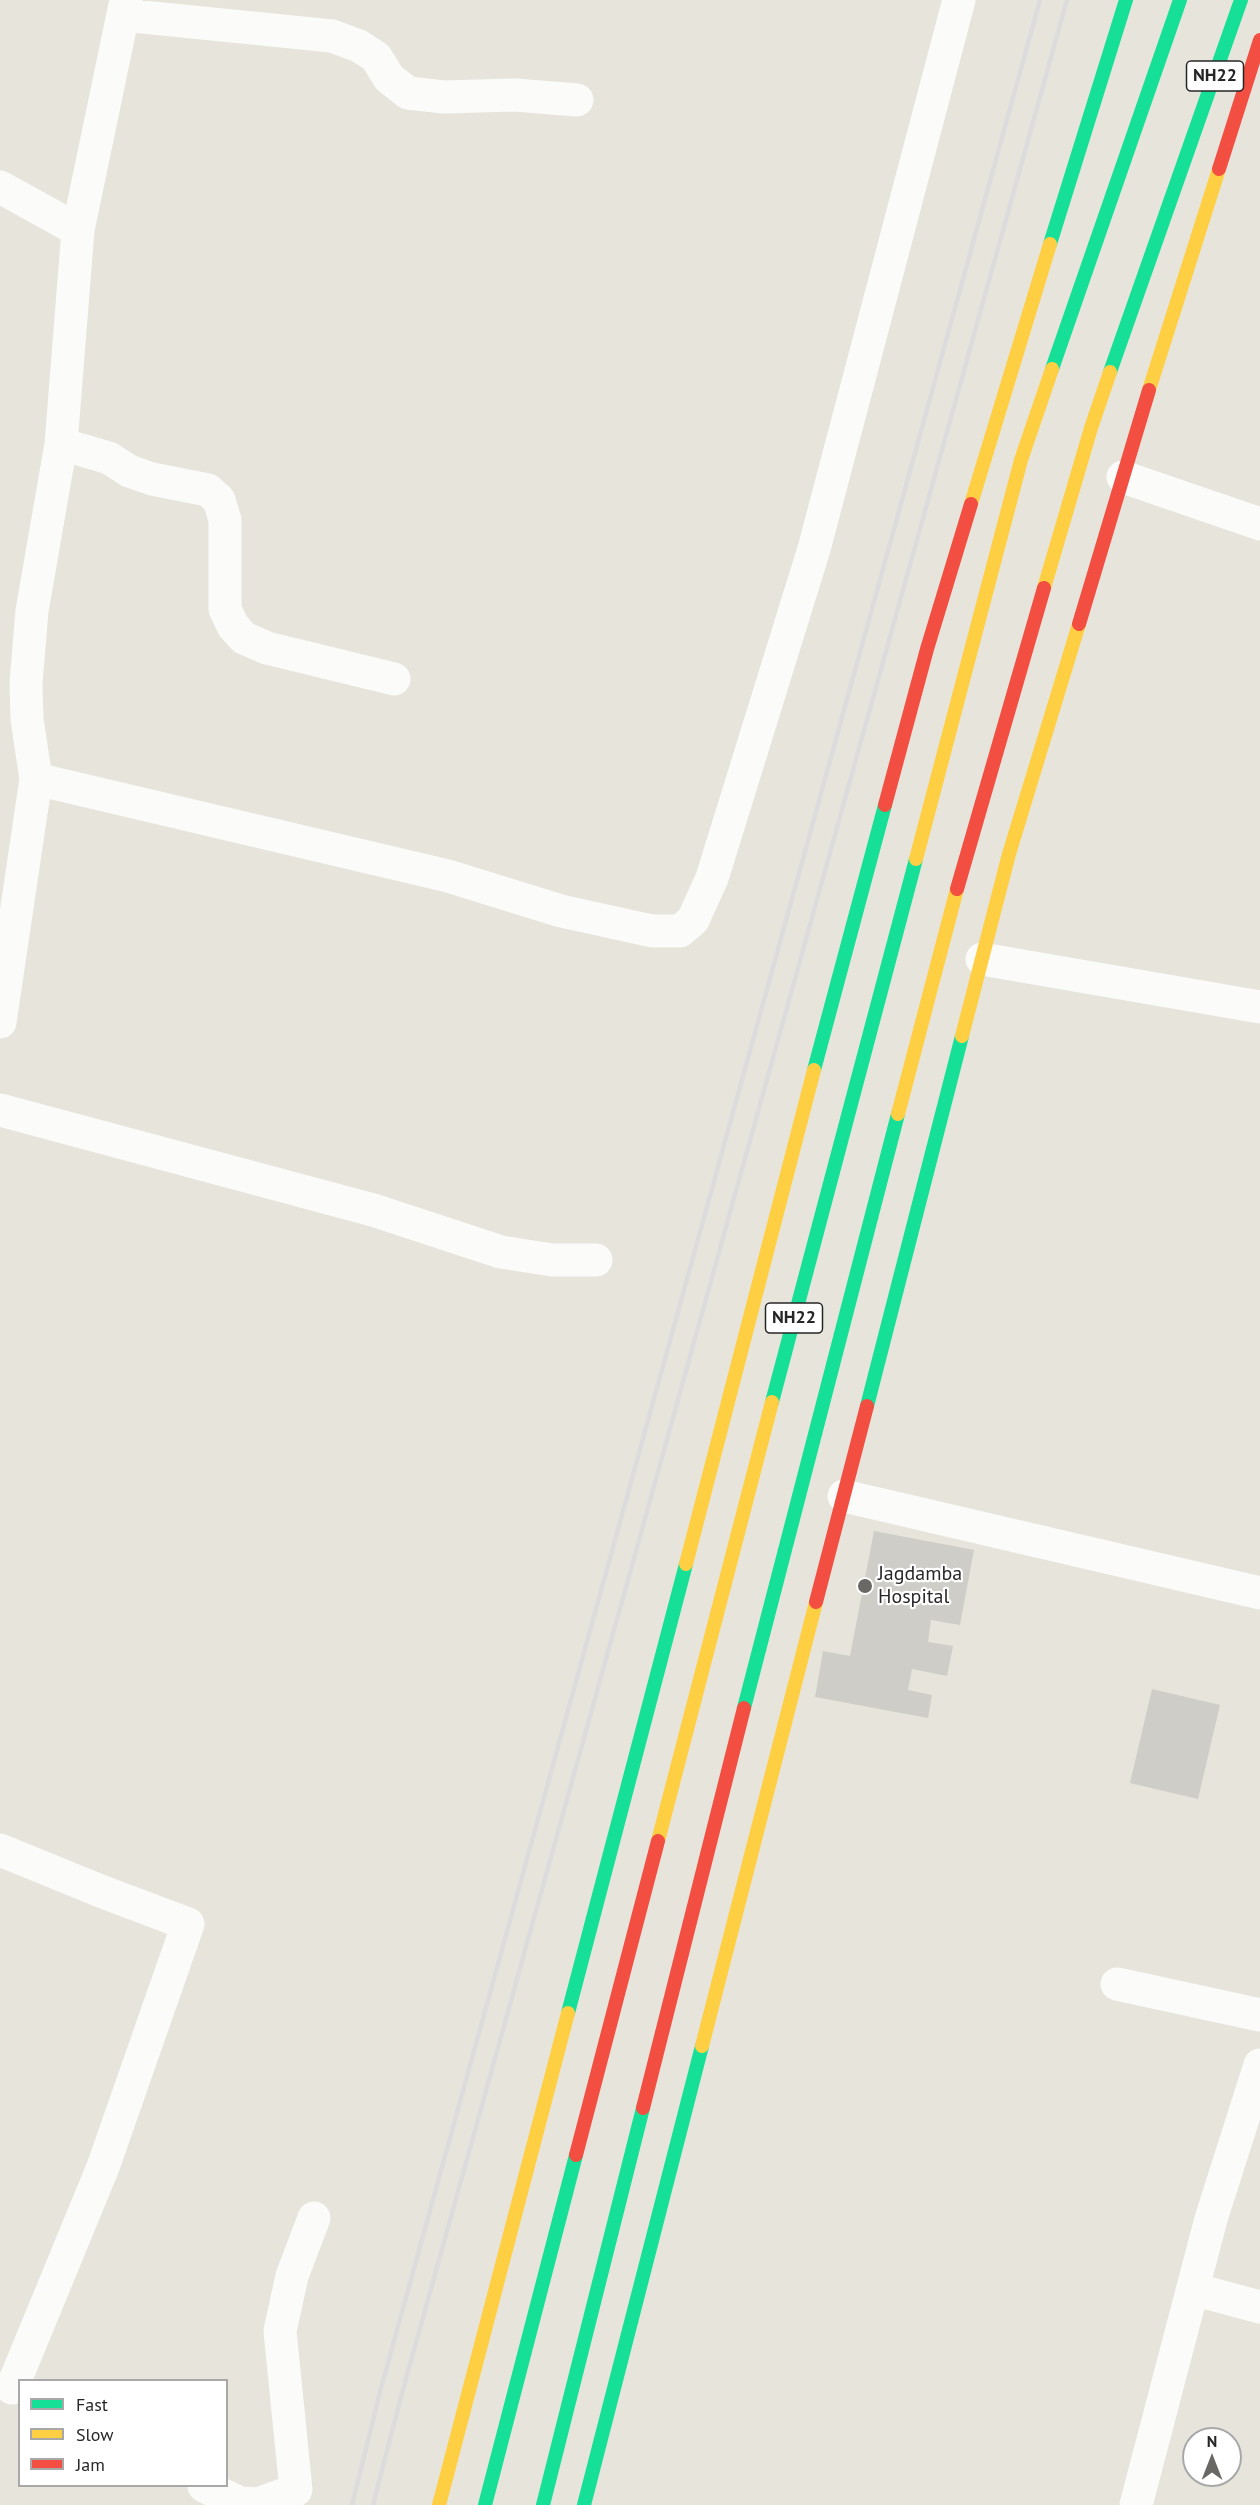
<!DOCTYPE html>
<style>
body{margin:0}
#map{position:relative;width:1260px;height:2505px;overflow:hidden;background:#e6e4db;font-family:"PT Sans",sans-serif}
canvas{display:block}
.legend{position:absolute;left:18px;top:2379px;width:210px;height:108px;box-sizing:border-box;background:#fff;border:2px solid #a8a8a8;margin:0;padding:8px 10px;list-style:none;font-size:18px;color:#262626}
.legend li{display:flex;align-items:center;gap:12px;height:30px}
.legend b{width:30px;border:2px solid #a8a8a8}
.north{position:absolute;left:1182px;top:2427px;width:60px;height:60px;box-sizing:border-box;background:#fff;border:2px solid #a8a8a8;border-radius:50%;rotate:0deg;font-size:16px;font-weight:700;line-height:24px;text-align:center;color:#262626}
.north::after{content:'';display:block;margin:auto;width:21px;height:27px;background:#696865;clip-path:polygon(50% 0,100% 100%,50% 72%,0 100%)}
</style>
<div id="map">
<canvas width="1260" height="2505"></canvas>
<ul class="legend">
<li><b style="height:8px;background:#16e098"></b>Fast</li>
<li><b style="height:8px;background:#ffcf43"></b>Slow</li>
<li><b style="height:8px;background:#f24e42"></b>Jam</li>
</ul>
<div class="north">N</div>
</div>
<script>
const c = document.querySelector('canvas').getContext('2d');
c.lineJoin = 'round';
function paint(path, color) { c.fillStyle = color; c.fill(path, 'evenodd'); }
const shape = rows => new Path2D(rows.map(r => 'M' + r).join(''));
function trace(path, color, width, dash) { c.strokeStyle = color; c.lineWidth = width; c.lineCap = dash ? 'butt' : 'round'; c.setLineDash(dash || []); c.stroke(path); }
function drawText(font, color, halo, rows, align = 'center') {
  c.font = font + ' "PT Sans",sans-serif'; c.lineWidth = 4.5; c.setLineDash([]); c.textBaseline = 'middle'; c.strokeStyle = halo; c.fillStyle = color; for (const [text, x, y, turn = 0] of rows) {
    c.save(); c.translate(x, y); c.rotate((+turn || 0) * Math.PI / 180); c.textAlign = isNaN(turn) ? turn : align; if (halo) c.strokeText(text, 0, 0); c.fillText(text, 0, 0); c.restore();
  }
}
paint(shape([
 [874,1531,974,1550,960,1625,931,1620,928,1642,953,1646,947,1676,912,1669,908,1690,932,1695,928,1718,815,1697,823,1651,850,1656],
 [1152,1689,1220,1705,1198,1799,1130,1783]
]), '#cecdc7');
trace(shape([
 [123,15,332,36,359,46,376,57,389,78,408,93,444,97,515,95,577,100],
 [0,187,78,230,126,0],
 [61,444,109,458,129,471,152,479,208,490,219,500,225,520,225,609,233,626,244,638,267,648,394,679],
 [1123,477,1260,524],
 [36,779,448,876,561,911,652,931,680,931,693,920,712,878,814,549,959,0],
 [982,959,1260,1007],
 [0,1022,36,779,27,719,26,683,32,611,61,444,78,230],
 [0,1110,373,1210,501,1252,552,1260,596,1260],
 [844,1496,1260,1593],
 [0,1850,103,1892,188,1924,103,2167,12,2388],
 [1117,1984,1260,2015],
 [1193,2289,1260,2307],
 [204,2486,240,2503,258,2504,296,2490,280,2331,292,2276,314,2218],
 [1136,2505,1211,2219,1260,2065]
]), '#fbfbfa', 33);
trace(shape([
 [1050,244,1126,0],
 [1052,369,1180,0],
 [1110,372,1241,0],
 [814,1070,885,805],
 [772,1402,916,859],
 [867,1406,962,1036],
 [744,1708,898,1114],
 [568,2013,686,1564],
 [485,2505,576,2155],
 [543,2505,643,2108],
 [584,2505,702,2046]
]), '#16e098', 14);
trace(shape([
 [1149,390,1219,169],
 [971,504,1050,244],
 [1044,588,1091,428,1110,372],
 [916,859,1021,460,1052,369],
 [962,1036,1009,854,1079,624],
 [898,1114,957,889],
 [686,1564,814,1070],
 [658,1841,772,1402],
 [702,2046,816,1602],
 [439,2505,568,2013]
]), '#ffcf43', 14);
trace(shape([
 [1219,169,1260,40],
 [1079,624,1149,390],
 [885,805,927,649,971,504],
 [957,889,1044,588],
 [816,1602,867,1406],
 [643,2108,744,1708],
 [576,2155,658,1841]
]), '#f24e42', 14);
trace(shape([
 [352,2505,381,2388,1040,0],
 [373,2505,402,2393,1067,0]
]), '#dcdcdd', 4.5);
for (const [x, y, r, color] of [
 [865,1586,8,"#696865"]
]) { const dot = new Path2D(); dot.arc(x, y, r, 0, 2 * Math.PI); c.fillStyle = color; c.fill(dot); trace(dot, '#fff', 2); }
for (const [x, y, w] of [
 [1215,76,57],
 [794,1318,57]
]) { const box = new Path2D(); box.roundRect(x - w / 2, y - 15, w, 30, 4.5); c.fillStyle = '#fff'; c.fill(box); trace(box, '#262626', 1.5); }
drawText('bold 18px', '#262626', null, [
 ["NH22",1215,76],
 ["NH22",794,1318]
]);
drawText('20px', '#262626', '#fff', [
 ["Jagdamba",878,1574],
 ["Hospital",878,1597]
], 'left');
</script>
